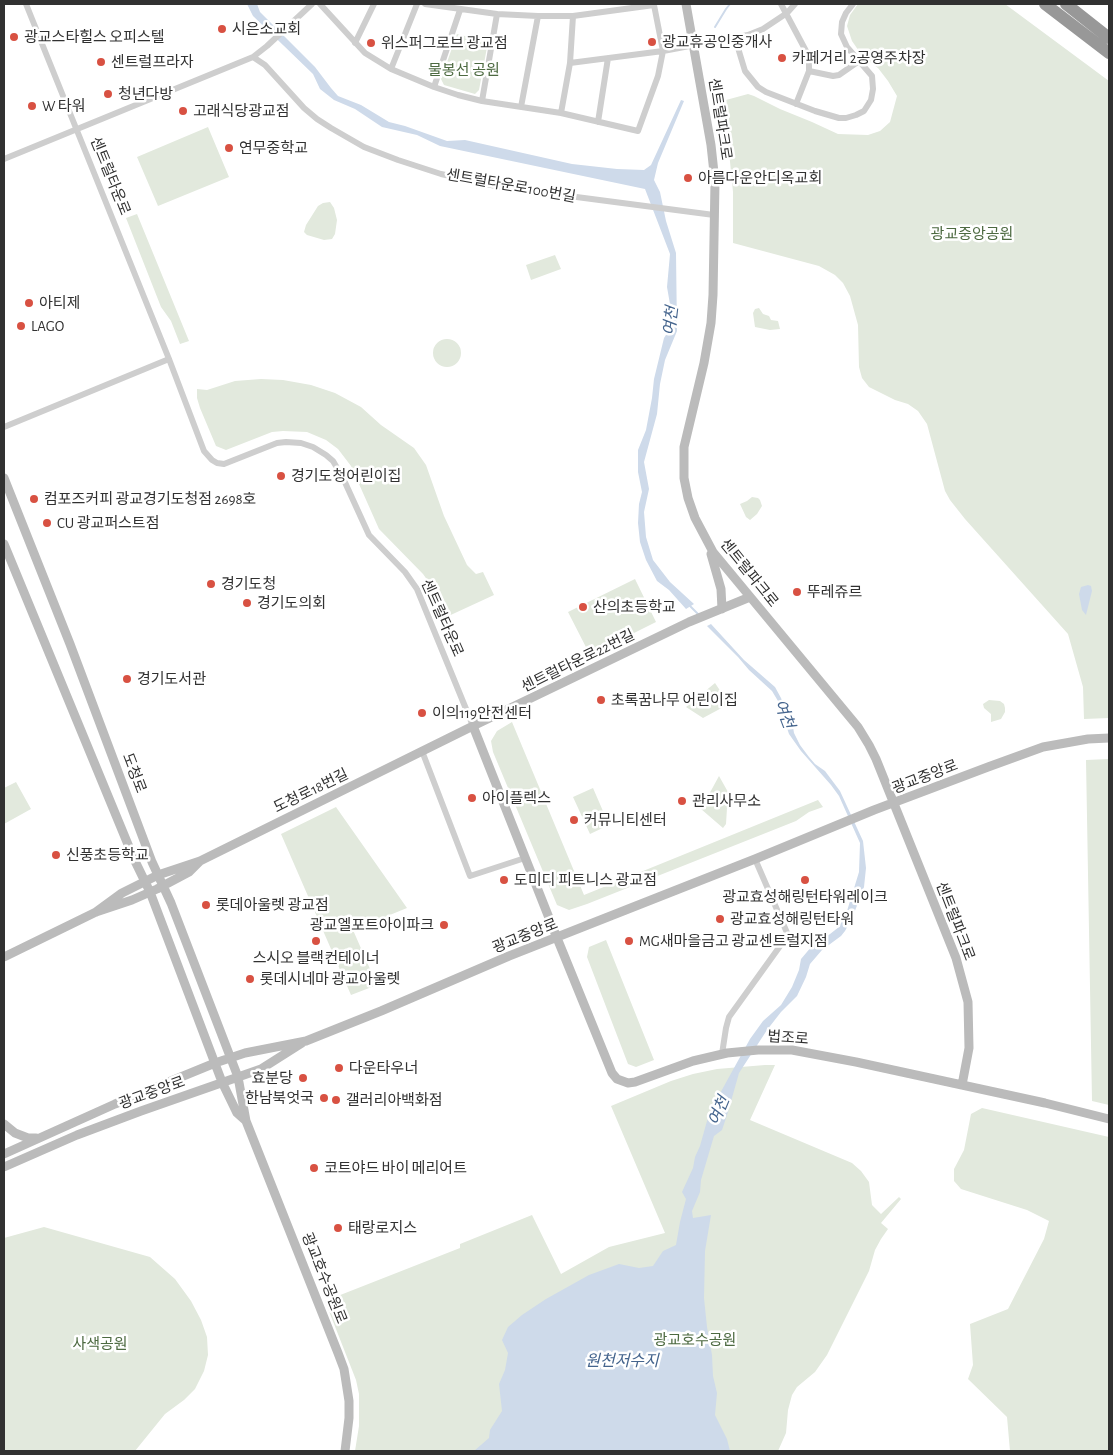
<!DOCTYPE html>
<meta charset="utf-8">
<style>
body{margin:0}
#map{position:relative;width:1113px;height:1455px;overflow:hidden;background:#fff;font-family:"Alegreya Sans",sans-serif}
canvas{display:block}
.frame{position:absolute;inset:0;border:5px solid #313131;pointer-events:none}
</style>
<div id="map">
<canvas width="1113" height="1455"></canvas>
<div class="frame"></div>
</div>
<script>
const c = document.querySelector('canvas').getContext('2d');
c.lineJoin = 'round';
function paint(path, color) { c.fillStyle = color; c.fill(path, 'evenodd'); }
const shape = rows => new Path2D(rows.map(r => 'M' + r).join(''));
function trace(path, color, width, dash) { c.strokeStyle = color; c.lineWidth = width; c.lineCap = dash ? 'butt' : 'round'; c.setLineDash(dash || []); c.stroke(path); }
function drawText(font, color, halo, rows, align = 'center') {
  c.font = font + ' "Alegreya Sans","Noto Sans KR",sans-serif'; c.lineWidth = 5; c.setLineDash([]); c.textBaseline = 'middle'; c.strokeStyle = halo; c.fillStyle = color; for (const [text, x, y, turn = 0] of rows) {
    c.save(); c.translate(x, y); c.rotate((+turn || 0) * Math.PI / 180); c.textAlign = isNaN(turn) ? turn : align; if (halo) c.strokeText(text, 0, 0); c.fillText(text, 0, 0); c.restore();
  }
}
paint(shape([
 [858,4,1005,4,1109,81,1109,718,1084,719,1083,687,1068,634,965,519,950,500,945,491,927,424,918,411,908,404,895,400,869,387,862,378,859,367,858,325,850,296,843,283,835,275,819,266,733,243,733,192,725,111,726,100,748,94,754,96,780,109,812,122,838,134,868,135,880,131,890,122,897,96,888,81,878,68,863,57,852,41,847,26,850,15],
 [457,34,488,42,479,90,475,94,444,85,441,79],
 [208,127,229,177,158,206,137,157],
 [330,202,334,208,337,220,335,234,332,239,324,240,307,235,304,232,306,225,318,206,323,203],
 [137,214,189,341,180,344,171,321,161,307,126,218],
 [555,255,561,269,531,280,526,265],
 [759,308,763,314,769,316,771,320,778,321,780,329,770,330,755,327,753,313,755,309],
 '433 353a14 14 0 1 1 28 0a14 14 0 1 1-28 0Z',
 [261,379,283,380,311,385,335,393,361,407,381,425,414,448,426,465,444,516,467,565,476,574,483,572,494,595,442,619,428,581,423,574,379,529,351,466,338,449,326,440,307,432,283,431,272,432,226,450,216,446,200,408,197,398,197,389,207,390,235,381],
 [752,497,758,498,760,500,762,506,757,514,750,520,746,517,740,504,747,501],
 [635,579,656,622,590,655,568,612],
 [715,683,729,704,703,718,686,707],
 [989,700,1000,701,1004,704,1005,708,1005,712,1001,719,991,722,991,714,984,708,983,704],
 [512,722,584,895,818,800,823,807,809,812,796,821,587,904,569,910,557,905,493,752,491,741,497,731],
 [1109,759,1109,1105,1092,1101,1086,760],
 [719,776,728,792,726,824,723,828,701,809],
 [16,782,31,809,4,824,4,788],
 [593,788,609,825,590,834,573,797],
 [336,807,407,908,353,930,377,985,351,995,281,834],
 [606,940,654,1060,636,1067,628,1064,587,957,589,947],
 [765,1065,775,1065,750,1120,852,1163,861,1171,869,1182,872,1205,881,1214,899,1197,901,1199,881,1223,888,1229,881,1239,875,1250,869,1271,827,1355,815,1372,797,1387,792,1395,788,1410,786,1433,778,1451,355,1451,359,1426,359,1394,356,1380,325,1301,460,1248,460,1244,532,1215,561,1274,609,1247,665,1233,611,1106,671,1081,693,1074,717,1069],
 [982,1108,1109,1137,1109,1451,1010,1451,1007,1417,968,1379,973,1365,970,1324,1008,1309,1044,1239,1049,1221,1027,1210,961,1189,954,1181,954,1169,964,1150,971,1114],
 [44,1227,150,1257,175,1279,191,1301,201,1320,207,1337,208,1355,204,1371,195,1389,184,1400,165,1414,135,1451,4,1451,4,1238]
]), '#e2e9dd');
paint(shape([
 [247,4,257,4,260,12,315,67,331,88,338,96,361,105,389,122,405,126,447,141,465,140,572,164,617,169,644,170,651,165,681,100,684,101,658,163,654,180,660,192,666,221,676,253,677,331,665,360,660,384,657,414,644,462,649,489,644,512,646,537,653,560,670,582,694,604,686,609,669,590,657,581,646,560,640,542,638,523,639,504,642,492,638,472,638,450,646,430,652,398,654,379,664,338,671,327,671,310,667,287,670,254,645,189,440,146,417,135,382,127,355,109,334,100,320,89,313,74,253,16],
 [1088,585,1091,586,1092,591,1086,615,1082,610,1079,594,1081,587],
 [711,624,744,660,775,687,781,698,793,727,794,733,800,745,809,757,815,764,825,771,840,791,863,841,866,868,864,887,853,916,845,931,841,936,822,950,810,964,806,977,797,996,781,1012,767,1030,739,1073,728,1112,722,1130,714,1136,701,1180,700,1192,692,1211,693,1218,711,1215,705,1251,704,1298,707,1327,712,1355,713,1376,717,1393,715,1415,727,1439,730,1451,474,1451,489,1438,490,1430,502,1411,499,1384,505,1370,508,1353,502,1340,508,1327,522,1315,546,1299,589,1275,619,1264,639,1268,653,1266,663,1251,676,1245,680,1222,686,1199,682,1192,693,1168,695,1157,700,1146,707,1121,715,1108,718,1097,750,1039,763,1021,781,1005,792,987,799,970,801,959,812,946,830,934,839,927,847,911,859,872,860,843,839,796,831,785,801,751,789,734,778,701,772,691,749,670,738,657,707,626]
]), '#cedaea');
trace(shape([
 [715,27,726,9,730,4],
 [690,606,699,615]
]), '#cedaea', 2);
trace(shape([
 [26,4,169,359,204,451,212,460,217,463,224,464,277,443,286,442,301,443,313,447,326,455,333,461,343,478,369,535,405,572,417,589,473,726],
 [320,4,365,53,391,69,434,87,458,95,482,101,561,113,638,131,658,76,663,51,654,5,573,16,538,16,497,14,425,4],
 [781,4,806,51,809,61,809,71,833,76,839,75,859,61],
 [735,38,745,71,758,87,766,92,815,111,839,118,846,118,856,115,864,111,871,100,873,89,872,76,847,47,841,34,842,22,846,13,853,4],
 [355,43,374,4],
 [253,57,267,46,312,4],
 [570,63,663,51,748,35,763,29,787,13,795,4],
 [391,69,417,4],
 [434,87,460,10],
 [482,101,497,14],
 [796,104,809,71],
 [521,107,538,16],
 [561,113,570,63,573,16],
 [598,122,608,58],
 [4,159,253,57,265,65,304,108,317,119,331,128,364,147,398,160,441,174,500,187,714,215],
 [4,427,169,359],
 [422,751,470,876,525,858],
 [722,1054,726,1028,729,1017,788,935,755,859]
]), '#cecece', 6);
trace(shape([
 [686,4,711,145,715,182,713,295,711,323,704,363,684,447,684,478,688,498,695,518,713,552,858,727,869,745,876,759,956,958,968,1002,969,1048,962,1085],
 [4,478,70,644,152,862,171,903,238,1077,246,1121,338,1353,344,1369,349,1401,349,1418,345,1451],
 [4,544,134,859,150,892,222,1082,237,1113,246,1121],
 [711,554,721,589,722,609],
 [473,726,557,938,612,1073,617,1079,628,1083,635,1082,693,1061,727,1053,758,1050,792,1050,856,1062,1045,1103,1109,1119],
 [96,912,122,893,158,875,200,861,473,726,689,622,750,597],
 [4,957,96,912,132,900,157,889,189,872,200,861],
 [4,1124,15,1133,28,1138,36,1138],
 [4,1154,115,1104,215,1063,245,1053,306,1041,381,1011,509,956,755,859,874,810,988,767,1043,747,1088,739,1109,738],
 [4,1167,77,1135,141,1111,261,1069,302,1043]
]), '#bbb', 9);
trace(shape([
 [1045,4,1109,53],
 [1066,4,1109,38]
]), '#989898', 12);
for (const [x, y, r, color] of [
 [222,29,5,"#d85142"],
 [14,37,5,"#d85142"],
 [652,42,5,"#d85142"],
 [371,43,5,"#d85142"],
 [782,58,5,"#d85142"],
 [101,62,5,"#d85142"],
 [108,94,5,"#d85142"],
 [32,106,5,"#d85142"],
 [183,111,5,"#d85142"],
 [229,148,5,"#d85142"],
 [688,178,5,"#d85142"],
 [29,303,5,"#d85142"],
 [21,326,5,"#d85142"],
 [281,476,5,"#d85142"],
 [34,499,5,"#d85142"],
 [47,523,5,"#d85142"],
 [211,584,5,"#d85142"],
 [797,592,5,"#d85142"],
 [247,603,5,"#d85142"],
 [583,607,5,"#d85142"],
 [127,679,5,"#d85142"],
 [601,700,5,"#d85142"],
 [422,713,5,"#d85142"],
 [472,798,5,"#d85142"],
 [682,801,5,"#d85142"],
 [574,820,5,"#d85142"],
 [56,855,5,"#d85142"],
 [504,880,5,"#d85142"],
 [805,880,5,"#d85142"],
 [206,905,5,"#d85142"],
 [720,919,5,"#d85142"],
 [444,925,5,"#d85142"],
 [316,941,5,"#d85142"],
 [629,941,5,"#d85142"],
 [250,979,5,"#d85142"],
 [339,1068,5,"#d85142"],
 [303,1078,5,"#d85142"],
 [324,1098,5,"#d85142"],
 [336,1100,5,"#d85142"],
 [314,1168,5,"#d85142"],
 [338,1228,5,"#d85142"]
]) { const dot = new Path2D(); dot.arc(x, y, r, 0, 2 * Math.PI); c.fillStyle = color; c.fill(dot); trace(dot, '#fff', 2); }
drawText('15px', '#313131', '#fff', [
 ["시은소교회",232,29],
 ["광교스타힐스 오피스텔",24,37],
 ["광교휴공인중개사",662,42],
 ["위스퍼그로브 광교점",381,43],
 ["카페거리 2공영주차장",792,58],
 ["센트럴프라자",111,62],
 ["청년다방",118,94],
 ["W 타워",42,106],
 ["고래식당광교점",193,111],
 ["연무중학교",239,148],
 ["아름다운안디옥교회",698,178],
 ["아티제",39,303],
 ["LAGO",31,326],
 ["경기도청어린이집",291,476],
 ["컴포즈커피 광교경기도청점 2698호",44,499],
 ["CU 광교퍼스트점",57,523],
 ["경기도청",221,584],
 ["뚜레쥬르",807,592],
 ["경기도의회",257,603],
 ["산의초등학교",593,607],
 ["경기도서관",137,679],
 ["초록꿈나무 어린이집",611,700],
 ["이의119안전센터",432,713],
 ["아이플렉스",482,798],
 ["관리사무소",692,801],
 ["커뮤니티센터",584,820],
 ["신풍초등학교",66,855],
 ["도미디 피트니스 광교점",514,880],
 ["광교효성해링턴타워레이크",805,897,"center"],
 ["롯데아울렛 광교점",216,905],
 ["광교효성해링턴타워",730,919],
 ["광교엘포트아이파크",434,925,"right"],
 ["MG새마을금고 광교센트럴지점",639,941],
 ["스시오 블랙컨테이너",316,958,"center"],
 ["롯데시네마 광교아울렛",260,979],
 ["다운타우너",349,1068],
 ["효분당",293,1078,"right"],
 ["한남북엇국",314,1098,"right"],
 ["갤러리아백화점",346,1100],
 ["코트야드 바이 메리어트",324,1168],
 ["태랑로지스",348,1228]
], 'left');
drawText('15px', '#4d6a41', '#fff', [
 ["물봉선 공원",464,70],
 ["광교중앙공원",972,234],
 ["광교호수공원",695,1340],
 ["사색공원",100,1344]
]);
drawText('15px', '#313131', '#fff', [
 ["센트럴파크로",720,119,81],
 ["센트럴타운로",110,176,68],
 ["센트럴타운로100번길",511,186,10],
 ["센트럴파크로",749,573,51],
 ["센트럴타운로",442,618,66],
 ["센트럴타운로22번길",578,661,-26],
 ["도청로",134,773,69],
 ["광교중앙로",925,777,-21],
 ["도청로18번길",311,791,-26],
 ["센트럴파크로",955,921,69],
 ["광교중앙로",525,936,-22],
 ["법조로",788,1038,4],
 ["광교중앙로",152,1093,-20],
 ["광교호수공원로",324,1278,68]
]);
drawText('italic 16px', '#44648d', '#fff', [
 ["여천",671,321,-83],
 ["여천",784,714,69],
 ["여천",719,1111,-67],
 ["원천저수지",622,1361]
]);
</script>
